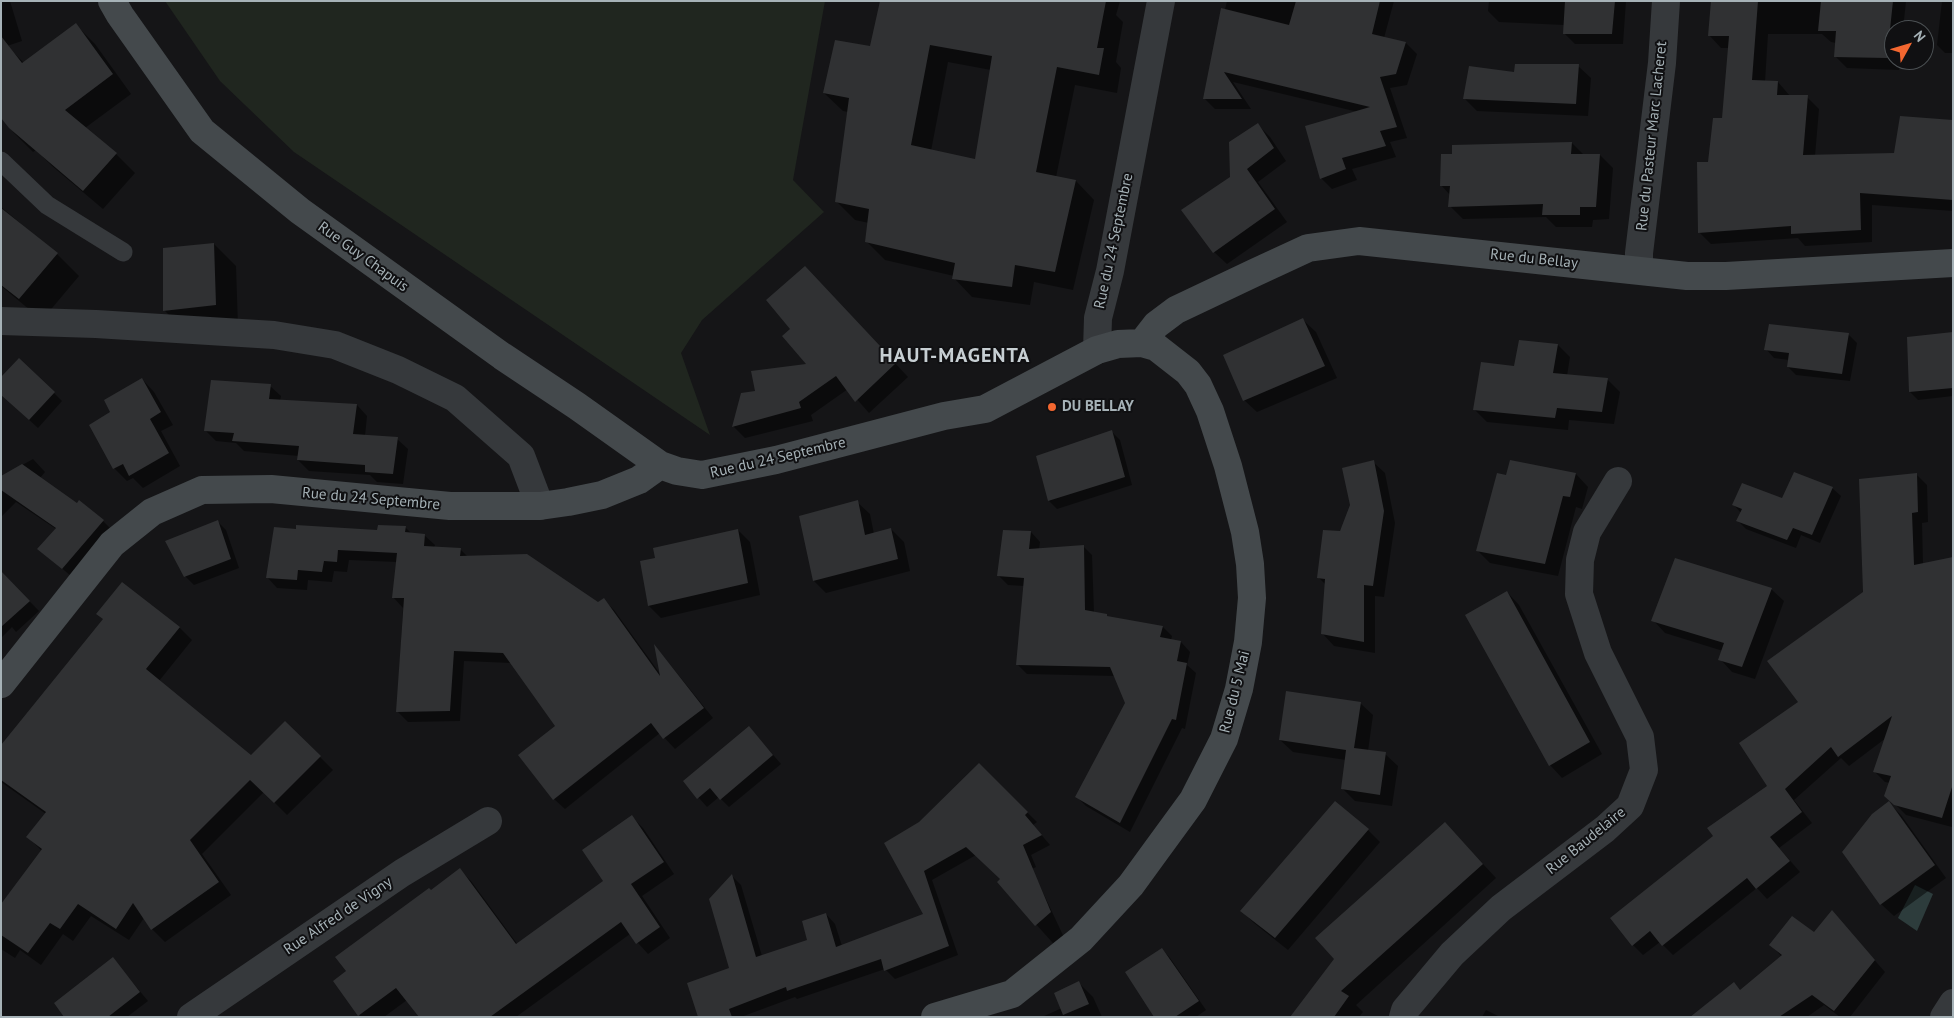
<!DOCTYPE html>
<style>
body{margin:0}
#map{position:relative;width:1954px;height:1018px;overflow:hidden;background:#151517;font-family:"PT Sans",sans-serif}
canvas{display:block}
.frame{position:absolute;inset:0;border:2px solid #a6b2b7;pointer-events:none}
.north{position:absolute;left:1884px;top:20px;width:50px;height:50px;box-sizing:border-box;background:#101012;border:1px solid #4c5154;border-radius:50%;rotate:51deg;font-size:14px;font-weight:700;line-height:20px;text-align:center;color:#a6b2b7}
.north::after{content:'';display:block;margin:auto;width:18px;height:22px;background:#f36730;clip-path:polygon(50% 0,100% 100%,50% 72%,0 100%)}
</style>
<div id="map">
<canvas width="1954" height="1018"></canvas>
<div class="frame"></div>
<div class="north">N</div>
</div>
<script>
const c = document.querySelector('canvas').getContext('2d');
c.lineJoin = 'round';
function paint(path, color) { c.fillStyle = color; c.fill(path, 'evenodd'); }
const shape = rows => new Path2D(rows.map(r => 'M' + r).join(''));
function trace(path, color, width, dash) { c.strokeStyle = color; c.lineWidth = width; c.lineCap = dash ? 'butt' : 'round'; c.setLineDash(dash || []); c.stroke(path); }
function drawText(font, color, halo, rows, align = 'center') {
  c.font = font + ' "PT Sans",sans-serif'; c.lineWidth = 4; c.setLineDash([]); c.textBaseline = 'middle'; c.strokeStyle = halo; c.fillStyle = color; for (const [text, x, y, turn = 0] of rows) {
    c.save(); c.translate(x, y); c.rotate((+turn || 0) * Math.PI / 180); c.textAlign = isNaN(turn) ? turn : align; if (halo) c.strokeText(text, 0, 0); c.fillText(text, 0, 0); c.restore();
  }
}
paint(shape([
 [165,1,825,1,793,180,824,212,702,320,681,353,710,435,294,152,220,81]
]), '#20261f');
paint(shape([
 [1915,885,1933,894,1917,931,1898,918]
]), '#2d3c3c');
paint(shape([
 [1,1,10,1,22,41,1,48],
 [882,1,1120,1,1116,15,1123,22,1116,62,1121,68,1117,93,1075,85,1056,177,1076,181,1094,200,1073,290,1034,282,1030,305,972,297,954,278,954,276,885,260,867,242,869,223,855,220,836,201,848,112,843,111,824,93,871,48],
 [948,62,991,70,976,160,931,151],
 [1227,1,1394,1,1384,38,1406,43,1417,54,1407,85,1390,88,1407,138,1390,142,1396,157,1352,169,1357,180,1332,189,1321,178,1358,112,1233,82,1251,109,1215,109,1204,98],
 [1489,1,1626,1,1623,44,1575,44,1564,33,1564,25,1499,22,1488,11],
 [1712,1,1906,1,1903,30,1894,30,1894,60,1900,60,1899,70,1847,68,1835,56,1836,43,1831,42,1822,34,1768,34,1765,82,1778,82,1790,96,1807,97,1819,109,1815,156,1895,154,1953,121,1953,211,1872,205,1872,242,1805,246,1798,238,1711,244,1699,232,1709,163,1723,119,1730,48,1721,48,1709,35],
 [1942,1,1953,1,1953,53,1945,53,1937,45],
 [76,25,95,44,131,94,85,128,116,154,135,173,103,209,52,166,36,150,33,152,14,133,1,116,8,47,24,63],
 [1578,66,1591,78,1588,116,1477,111,1465,99,1515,73],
 [1257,124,1270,137,1286,161,1258,182,1287,222,1227,264,1214,252,1231,178],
 [1572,143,1584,155,1600,155,1613,168,1609,219,1593,220,1592,227,1556,227,1546,217,1463,219,1450,206,1450,195,1441,185],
 [1,207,57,254,79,276,42,320,1,286],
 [214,244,236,266,238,327,186,332,164,310],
 [818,281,908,377,869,413,848,389,811,415,813,421,745,438,733,426,757,392,808,365,792,329],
 [1303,320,1316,332,1337,378,1257,412,1244,400],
 [1953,333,1953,396,1918,400,1910,392],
 [1849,335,1857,343,1850,381,1796,375,1788,367,1789,360,1774,358,1766,349],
 [1558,345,1570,357,1567,376,1608,380,1620,392,1614,424,1569,420,1568,430,1487,422,1474,409,1515,367],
 [142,379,154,392,173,425,161,431,180,466,143,488,133,478,127,481,114,468,112,413],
 [270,386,281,396,280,401,357,405,367,416,365,436,397,439,408,449,403,484,377,482,370,475,309,471,298,460,299,456,244,451,236,443,216,441,205,430],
 [54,393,62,401,38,428,1,394],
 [1112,432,1120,440,1132,485,1057,509,1049,501],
 [33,459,45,472,40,478,103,521,111,529,71,576,39,549,56,529,16,502,1,517,1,477],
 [1373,462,1385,473,1395,523,1384,597,1375,596,1375,653,1334,646,1323,634,1326,585,1318,577],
 [1576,474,1588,487,1582,509,1576,507,1558,576,1490,563,1478,551,1507,476],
 [1916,474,1927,485,1928,522,1922,523,1923,564,1953,559,1952,827,1906,815,1886,795,1890,783,1885,782,1875,772,1886,738,1849,766,1841,758,1794,800,1812,823,1779,848,1800,872,1767,899,1757,888,1673,955,1660,942,1643,955,1633,945,1715,836,1769,786,1799,702,1864,593],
 [1832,488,1841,496,1820,543,1801,535,1796,548,1746,529,1738,521,1741,513,1734,505,1783,500],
 [857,502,870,514,874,534,891,529,904,542,910,571,826,593,814,581,800,517],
 [218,522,226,530,239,568,194,585,185,576],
 [405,527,412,534,424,535,435,545,434,548,460,549,468,557,598,604,604,600,614,610,661,675,656,647,713,718,675,749,660,733,565,809,554,799,556,726,511,663,464,661,460,721,408,722,397,711,403,608,393,597,397,562,349,560,347,572,334,571,332,582,308,580,307,590,277,588,267,577,297,530,378,531],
 [738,530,750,542,760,595,661,618,649,606,656,559],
 [1031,532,1040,542,1039,550,1083,546,1092,555,1094,613,1109,618,1163,627,1172,636,1171,640,1181,642,1190,652,1187,665,1196,673,1185,729,1182,728,1130,832,1086,806,1077,797,1127,703,1115,676,1027,674,1018,665,1024,586,1008,585,999,576],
 [1,572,39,611,16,632,12,627,1,638],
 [123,584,180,628,192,640,159,681,251,756,285,722,333,770,287,815,264,792,202,854,231,895,165,942,152,929,144,918,129,940,91,916,73,941,63,934,41,965,20,950,15,958,1,949,1,906,42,851,28,837,46,814,1,782,1,747,104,620],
 [1771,589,1784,601,1755,679,1732,672,1720,659,1723,651,1665,633,1653,620],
 [1507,592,1519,605,1602,754,1562,778,1550,765],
 [1360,703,1373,715,1368,751,1385,754,1398,766,1392,806,1355,801,1342,788,1346,760,1293,752,1280,740],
 [749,727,781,764,729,807,719,797,707,807,684,781],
 [979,765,1037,822,1033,825,1050,845,1031,855,1036,867,1032,869,1068,946,1061,952,998,882,1001,879,976,855,932,880,958,955,895,979,885,969,797,999,795,997,741,1017,699,1017,731,968,732,876,741,885,762,956,809,941,826,914,835,924,842,946,925,914,920,823],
 [1889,803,1901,815,1946,878,1894,916,1881,904],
 [632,817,643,828,674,874,642,896,670,938,648,954,630,934,516,1017,421,1017,407,1000,384,1017,361,1017,334,981,348,971,431,892,460,870,471,881,518,945,605,881],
 [1368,830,1380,842,1288,950,1254,923,1242,911],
 [1459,838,1496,878,1356,1005,1363,1012,1359,1017,1291,1017],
 [1832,912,1885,972,1850,1017,1840,1017,1824,1005,1807,1017,1690,1017,1733,984,1740,991,1782,957,1771,945,1814,934],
 [1162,949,1170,958,1206,1010,1196,1017,1156,1017],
 [113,959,148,1001,127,1017,66,1017],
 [1079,983,1093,997,1102,1017,1042,1017,1062,1008],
 [1486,1010,1500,1017,1482,1017]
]), '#0007');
paint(shape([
 [880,1,1106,1,1097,48,1104,48,1099,75,1057,67,1036,172,1076,180,1055,272,1015,265,1012,287,952,279,955,263,865,242,869,209,835,202,849,98,823,93,835,40,870,46],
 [930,45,992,56,975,159,911,145],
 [1296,1,1380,1,1372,34,1406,42,1396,74,1380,77,1397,127,1380,131,1386,146,1342,158,1346,169,1320,179,1305,126,1370,107,1224,72,1242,99,1203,99,1221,8,1289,25],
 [1565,1,1615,1,1612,34,1563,34],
 [1711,1,1758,1,1752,80,1778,81,1777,95,1808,95,1803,155,1894,153,1900,116,1953,120,1953,200,1860,193,1861,230,1791,234,1791,226,1698,233,1697,162,1708,162,1713,118,1722,118,1729,36,1708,36],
 [1821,1,1893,1,1887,58,1834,57,1836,31,1818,31],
 [76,23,113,74,65,110,117,153,83,191,9,128,1,118,1,36,22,63],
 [1515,64,1579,64,1576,104,1463,99,1469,66,1514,72],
 [1258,123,1274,148,1247,169,1275,209,1213,253,1181,210,1230,177,1229,142],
 [1572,142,1571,154,1600,154,1596,207,1580,207,1580,215,1542,215,1543,204,1448,207,1450,186,1440,186,1441,154,1452,154,1452,145],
 [1,208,58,253,19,299,1,285],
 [214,243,216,305,163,311,163,248],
 [805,266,896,363,855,402,836,376,799,402,801,408,732,427,741,393,755,391,751,371,806,364,782,336,790,329,766,300],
 [1303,318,1325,366,1243,401,1223,355],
 [1769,324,1849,333,1842,374,1787,367,1789,353,1764,350],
 [1953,332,1953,388,1909,392,1907,337],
 [1519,340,1558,344,1553,373,1608,378,1602,412,1557,408,1555,418,1473,410,1481,362,1514,366],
 [19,358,55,392,29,420,1,395,1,377],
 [142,378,161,412,150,419,169,453,129,476,123,464,113,469,89,425,110,412,104,400],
 [211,380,271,384,269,399,357,404,353,434,398,437,393,474,365,472,365,465,297,460,299,446,232,441,234,433,204,431],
 [1112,430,1125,477,1048,501,1036,456],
 [1374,460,1384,511,1373,586,1364,585,1364,642,1321,634,1325,579,1317,578,1323,530,1340,531,1350,505,1342,468],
 [1510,460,1576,473,1570,497,1563,496,1545,564,1476,551,1497,473,1506,475],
 [22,464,77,503,79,500,104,520,62,569,37,549,56,528,1,490,1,476],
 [1794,472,1833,487,1812,535,1793,528,1787,540,1736,521,1742,509,1732,505,1742,483,1782,498],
 [1917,473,1918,512,1912,513,1914,565,1953,557,1953,784,1942,818,1894,805,1884,796,1891,776,1873,772,1892,716,1838,757,1831,747,1785,789,1802,812,1770,837,1790,861,1756,889,1747,878,1662,946,1650,931,1632,946,1610,918,1713,836,1707,828,1767,786,1739,743,1798,702,1767,661,1863,592,1859,479],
 [858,500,865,535,891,528,898,559,813,581,799,516],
 [218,520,231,559,184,577,165,541],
 [296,525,377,530,378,525,406,526,405,532,425,534,424,546,461,548,460,556,527,554,598,602,604,598,660,676,654,644,704,708,663,739,651,723,553,800,518,755,555,726,503,653,454,651,450,711,396,712,404,598,392,598,397,553,338,550,337,562,324,561,322,572,298,570,297,580,266,578,274,527,296,529],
 [738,529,748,583,648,606,640,561,655,558,653,548],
 [1003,530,1031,531,1029,549,1084,545,1085,610,1107,614,1107,616,1163,626,1160,637,1181,641,1177,661,1187,663,1176,720,1172,719,1120,823,1075,797,1125,703,1110,667,1016,665,1024,578,997,576],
 [1675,558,1772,588,1742,667,1718,660,1724,643,1651,621],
 [1,571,30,601,1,627],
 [122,582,180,627,146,669,251,755,285,721,321,756,274,803,250,780,190,840,219,882,151,930,133,903,116,929,78,904,60,929,50,923,28,953,1,935,1,904,42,849,26,837,46,812,1,780,1,745,103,619,96,614],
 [1507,591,1590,742,1549,766,1465,615],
 [1286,691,1361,702,1354,748,1386,752,1380,795,1341,789,1346,750,1279,740],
 [749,726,773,755,720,800,710,788,697,799,683,781],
 [979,763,1028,812,1025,815,1042,835,1023,845,1051,912,1035,926,997,882,1000,879,966,847,924,871,949,946,884,971,881,959,787,991,786,987,729,1009,732,1017,698,1017,687,983,729,968,709,899,732,874,756,957,807,940,802,921,826,913,836,947,923,914,884,843,919,822],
 [1335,801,1369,829,1275,938,1240,911],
 [1889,801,1935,865,1880,905,1842,852,1872,814],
 [632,815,664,862,631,884,660,927,636,944,621,922,490,1017,419,1017,396,988,358,1016,333,981,346,971,335,957,429,888,431,890,460,868,516,944,603,881,582,850],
 [1445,822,1483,864,1341,991,1349,996,1334,1017,1290,1017,1334,959,1315,938],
 [1832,910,1875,960,1834,1011,1812,995,1779,1017,1690,1017,1734,982,1740,990,1782,955,1769,945,1792,916,1814,932],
 [1162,948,1199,1001,1175,1017,1154,1017,1125,972],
 [113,957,140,992,108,1017,64,1017,54,1003],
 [1079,981,1089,1004,1063,1015,1054,993]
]), '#303133');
trace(shape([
 [1,161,47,205,123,252]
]), '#36393c', 19);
trace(shape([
 [1639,270,1639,253,1662,63,1666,1],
 [1,321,96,324,274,335,335,345,398,370,455,398,521,456,540,506],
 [1097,350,1098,318,1110,271,1161,1],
 [191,1017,402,873,488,821],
 [1403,1017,1405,1010,1452,954,1501,908,1605,829,1630,806,1644,770,1640,737,1598,653,1579,594,1580,560,1587,532,1618,481],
 [1944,1017,1953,1003]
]), '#36393c', 28);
trace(shape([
 [112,1,120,15,202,131,300,211,502,356,577,406,660,465,677,471,702,475,776,460,944,416,985,409,1097,350,1118,344,1142,343,1156,347,1188,372,1198,385,1210,411,1228,466,1245,532,1250,564,1252,598,1248,642,1239,689,1224,739,1193,800,1155,852,1131,885,1081,939,1012,994,935,1017],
 [1142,343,1156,325,1176,310,1254,273,1308,248,1359,241,1687,276,1726,276,1953,263],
 [1,684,112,544,152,512,202,490,271,489,450,506,540,506,568,502,602,495,639,480,660,465]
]), '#44494c', 28);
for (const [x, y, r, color] of [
 [1052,407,5,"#f36730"]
]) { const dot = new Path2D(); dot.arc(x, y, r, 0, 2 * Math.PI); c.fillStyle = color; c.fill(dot); trace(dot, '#101012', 2); }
drawText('15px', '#a6b2b7', '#101012', [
 ["Rue du Pasteur Marc Lacheret",1652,136,-84],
 ["Rue du 24 Septembre",1114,241,-78],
 ["Rue Guy Chapuis",363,257,36],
 ["Rue du Bellay",1534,259,6],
 ["Rue du 24 Septembre",778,458,-13],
 ["Rue du 24 Septembre",371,499,5],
 ["Rue du 5 Mai",1235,692,-76],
 ["Rue Baudelaire",1586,841,-39],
 ["Rue Alfred de Vigny",338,916,-34]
]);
drawText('bold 15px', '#a6b2b7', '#101012', [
 ["DU BELLAY",1062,407]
], 'left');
c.letterSpacing = '1px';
drawText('bold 20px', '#c7cfd3', '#101012', [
 ["HAUT-MAGENTA",955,356]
]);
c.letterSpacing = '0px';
</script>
